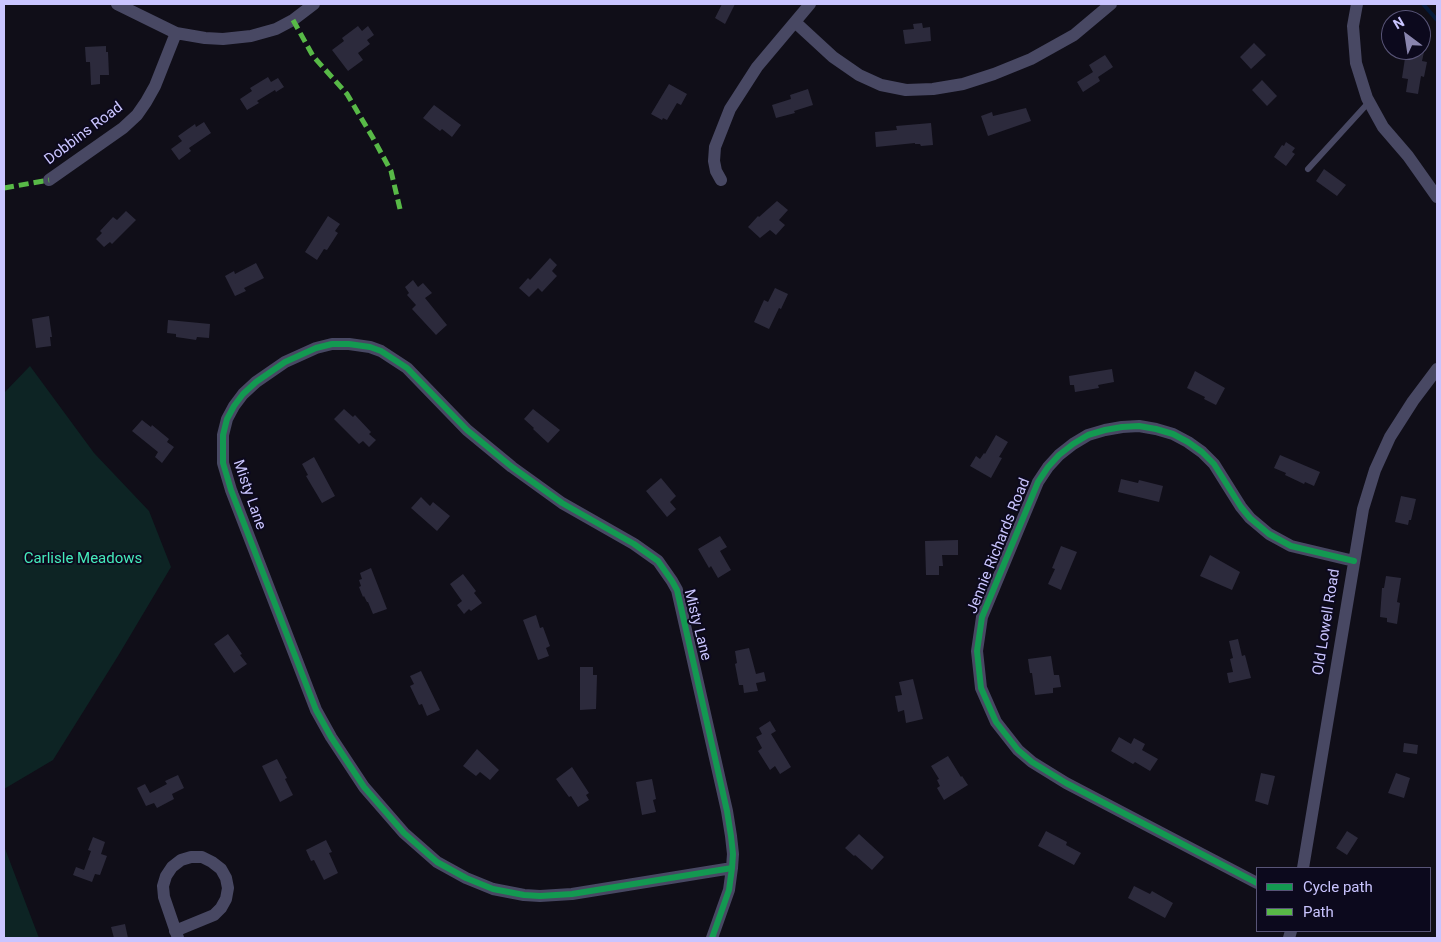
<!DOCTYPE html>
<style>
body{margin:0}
#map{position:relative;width:1441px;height:942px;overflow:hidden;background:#100e18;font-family:Roboto,sans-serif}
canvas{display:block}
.frame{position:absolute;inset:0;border:5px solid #cac5ff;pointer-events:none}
.legend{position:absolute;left:1256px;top:867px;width:175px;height:65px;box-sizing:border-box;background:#0c091d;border:1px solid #585477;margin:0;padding:6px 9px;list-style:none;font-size:15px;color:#cac5ff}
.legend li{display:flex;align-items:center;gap:10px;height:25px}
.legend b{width:25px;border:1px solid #585477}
.north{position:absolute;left:1381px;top:10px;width:50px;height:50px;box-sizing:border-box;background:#0c091d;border:1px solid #585477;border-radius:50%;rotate:329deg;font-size:14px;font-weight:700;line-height:20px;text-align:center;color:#cac5ff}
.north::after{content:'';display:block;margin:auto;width:18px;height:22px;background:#8985ae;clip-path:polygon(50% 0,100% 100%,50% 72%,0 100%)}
</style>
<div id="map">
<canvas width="1441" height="942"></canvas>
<div class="frame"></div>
<ul class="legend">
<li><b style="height:6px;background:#139951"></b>Cycle path</li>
<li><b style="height:6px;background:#58b947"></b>Path</li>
</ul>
<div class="north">N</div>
</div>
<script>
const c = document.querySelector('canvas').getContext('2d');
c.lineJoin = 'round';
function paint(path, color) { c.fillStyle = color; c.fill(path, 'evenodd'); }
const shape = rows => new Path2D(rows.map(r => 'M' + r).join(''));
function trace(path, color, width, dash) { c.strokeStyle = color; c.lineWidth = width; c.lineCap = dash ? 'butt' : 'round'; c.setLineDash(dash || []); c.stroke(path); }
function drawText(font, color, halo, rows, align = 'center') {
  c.font = font + ' Roboto,sans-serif'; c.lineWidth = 4; c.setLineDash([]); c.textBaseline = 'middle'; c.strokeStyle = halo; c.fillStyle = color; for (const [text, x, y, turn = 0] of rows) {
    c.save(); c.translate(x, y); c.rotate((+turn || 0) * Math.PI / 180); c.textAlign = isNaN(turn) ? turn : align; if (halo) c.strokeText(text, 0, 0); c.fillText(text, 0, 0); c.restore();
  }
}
paint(shape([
 [30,366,94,453,149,511,171,567,118,656,53,760,4,789,4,393],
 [4,846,26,904,39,938,4,938]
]), '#0d2424');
trace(shape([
 [1423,4,1437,20]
]), '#041939', 4);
paint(shape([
 [722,4,735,4,725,24,715,18],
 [922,23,923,28,930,27,931,41,905,44,903,30,914,29,913,24],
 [358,26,362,31,368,26,374,35,367,40,370,44,358,53,363,60,348,71,332,50,344,41,342,38],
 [1254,43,1266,55,1251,69,1240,57],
 [106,46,106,52,108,52,109,75,100,75,100,84,91,85,90,62,86,62,85,47],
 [1411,50,1424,52,1422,61,1427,62,1424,77,1421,76,1418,94,1406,92,1408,79,1402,78,1405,58,1410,58],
 [1105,55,1113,67,1098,77,1100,81,1083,92,1077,82,1093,72,1089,65],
 [268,77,271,82,278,78,284,87,276,92,275,90,257,101,259,103,247,110,240,99,252,91,250,88],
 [1262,80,1277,96,1267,106,1252,90],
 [669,84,687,94,681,105,677,103,667,120,663,118,662,120,651,114],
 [808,89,813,105,794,111,795,113,776,118,772,105,791,99,790,95],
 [434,105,461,125,452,137,442,129,440,131,423,118],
 [1026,108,1031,121,988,136,981,116,992,112,993,116],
 [204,122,211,133,189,148,191,151,179,160,171,149,182,141,178,136,195,124,196,127],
 [931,123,933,145,921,146,920,144,915,144,915,143,876,147,875,132,897,130,896,126],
 [1286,142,1295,148,1292,152,1295,154,1286,166,1274,157,1282,145,1284,146],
 [1324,169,1346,185,1337,196,1316,181],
 [777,201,788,210,779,220,785,225,776,235,770,230,760,238,748,227,758,216,759,217],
 [126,211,136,220,112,244,110,242,104,247,96,239,102,233,100,231,113,217,117,220],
 [328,216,340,224,335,231,338,233,327,250,324,249,317,260,305,252],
 [550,258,557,265,552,271,557,276,542,292,538,288,529,297,519,288,528,278,530,280],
 [256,263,264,278,244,288,246,291,235,296,225,276,234,271,235,274],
 [413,280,418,287,423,283,432,293,425,298,447,325,436,335,412,309,416,305,407,295,409,293,405,287],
 [775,288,788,294,781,309,779,308,769,329,754,322,764,300,768,302],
 [49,316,52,337,50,337,51,346,36,348,32,319],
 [168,320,210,324,209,338,197,337,196,340,183,338,176,337,176,334,167,333],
 [1112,369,1114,382,1098,385,1099,388,1075,392,1074,385,1070,385,1069,376],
 [1195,371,1225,388,1216,405,1204,399,1205,397,1187,388],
 [344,409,353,417,355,415,371,432,369,434,376,440,369,447,363,441,359,444,334,419],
 [533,409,560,430,548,443,533,429,534,428,524,419],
 [142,420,151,427,152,425,169,439,167,442,174,447,162,463,155,457,158,452,132,431],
 [996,435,1008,442,999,457,1002,458,991,478,970,466,976,456,980,459,984,453,985,454],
 [1280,455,1320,472,1314,486,1305,482,1304,484,1285,475,1286,473,1274,468],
 [314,457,335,496,322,503,306,476,308,475,302,464],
 [661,478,676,496,670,502,676,509,667,517,646,491],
 [1121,479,1138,483,1139,480,1163,486,1159,502,1118,492],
 [1401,496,1416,499,1411,520,1409,520,1408,525,1395,522],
 [421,497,430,506,433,502,450,516,437,531,411,508],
 [720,536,727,547,720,551,731,570,718,578,711,566,709,568,698,549],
 [958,540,958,555,942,555,943,566,939,566,939,575,926,575,925,541],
 [1061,546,1077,552,1061,590,1048,584,1055,569,1052,568],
 [1210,555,1240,572,1232,590,1200,576],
 [371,568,387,609,373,614,368,602,367,602,364,596,363,597,359,587,361,586,359,580,362,579,360,573],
 [463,574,476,591,474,593,482,603,471,611,469,609,464,614,457,605,462,601,450,584],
 [1386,576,1401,578,1397,602,1400,603,1397,624,1387,622,1387,618,1380,617,1382,588,1384,588],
 [536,615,540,628,543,627,550,646,546,648,549,656,538,660,523,620],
 [228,634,242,654,240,655,247,664,234,673,214,644],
 [1238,639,1242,656,1245,655,1251,678,1229,683,1227,673,1233,672,1230,659,1233,658,1229,641],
 [749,648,756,674,764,672,766,681,756,683,758,691,744,693,743,685,739,685,735,664,737,663,735,651],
 [1051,656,1054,675,1059,675,1061,687,1053,688,1053,693,1035,695,1032,673,1030,673,1028,659],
 [580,667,593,667,593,675,597,675,596,709,580,710],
 [421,671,440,710,427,716,422,704,419,705,410,686,414,684,410,676],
 [913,679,923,719,906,723,904,710,898,712,895,696,902,695,899,682],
 [770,721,776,731,771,734,791,767,780,774,775,766,770,770,758,751,762,748,756,737,762,734,759,728],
 [1119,737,1131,744,1134,738,1145,744,1142,750,1158,759,1150,771,1135,762,1133,764,1111,751],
 [1404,743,1418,745,1417,754,1403,752],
 [477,749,499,770,490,780,480,772,476,776,463,766],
 [948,756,961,777,962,776,968,785,944,800,937,788,940,786,937,780,939,779,931,766],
 [277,759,287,778,285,779,293,795,280,802,262,766],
 [572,767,589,793,586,795,589,800,578,807,571,796,569,797,556,779],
 [1261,773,1275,776,1268,805,1255,801],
 [1396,773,1410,778,1404,798,1388,793],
 [178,775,184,788,172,794,174,799,157,808,154,803,146,806,137,788,145,784,150,793,167,784,165,781],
 [652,779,656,799,653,800,656,812,642,815,636,782],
 [1046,831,1067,842,1066,845,1081,853,1074,865,1038,846],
 [1347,831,1358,838,1347,855,1336,848],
 [859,834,884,857,872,870,855,855,854,856,845,848],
 [93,837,105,842,101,854,107,856,100,875,95,874,92,882,73,875,76,867,84,870,91,851,88,850],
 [326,840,332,852,329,853,338,873,324,880,314,860,311,861,306,850],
 [1134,886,1150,894,1152,891,1173,903,1165,918,1128,898],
 [125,924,128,938,114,938,111,927]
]), '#2c2a3c');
trace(shape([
 [1308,169,1369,102]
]), '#484863', 6);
trace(shape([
 [117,4,176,33,205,38,223,39,251,36,276,29,293,20,314,4],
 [1357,4,1353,26,1356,63,1367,98,1383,127,1408,156,1437,197],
 [795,22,833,57,859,75,881,85,906,90,933,89,963,84,994,74,1031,59,1074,35,1111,4],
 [49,180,123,128,137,115,146,102,155,86,176,33],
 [721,180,716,171,714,161,715,147,730,109,757,67,810,4],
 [1303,868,1363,509,1375,470,1390,437,1413,401,1437,369],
 [1257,883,1066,783,1032,762,1018,750,996,722,981,688,977,651,982,617,1038,482,1048,467,1059,455,1073,444,1088,435,1105,430,1122,427,1139,426,1156,429,1173,434,1188,442,1202,452,1214,464,1241,507,1250,518,1269,534,1291,546,1354,561],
 [175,931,214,915,221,908,226,899,228,888,226,878,221,869,212,862,202,857,191,857,181,860,172,867,166,876,163,886,164,897,178,938],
 [712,938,729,890,732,868,733,854,731,836,727,811,677,590,672,581,658,561,634,544,562,503,512,467,467,430,407,368,381,351,370,347,349,344,332,344,316,348,285,362,256,382,243,394,234,406,227,419,223,435,223,463,231,490,316,710,331,737,364,787,404,833,437,862,466,878,493,889,524,895,540,896,572,894,732,868],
 [1289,938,1291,931]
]), '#484863', 12);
trace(shape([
 [293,20,313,56,347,94,373,138,391,171,400,209],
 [4,188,49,180]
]), '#58b947', 5, [10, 5]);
trace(shape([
 [1257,883,1066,783,1032,762,1018,750,996,722,981,688,977,651,982,617,1038,482,1048,467,1059,455,1073,444,1088,435,1105,430,1122,427,1139,426,1156,429,1173,434,1188,442,1202,452,1214,464,1241,507,1250,518,1269,534,1291,546,1354,561],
 [712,938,729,890,732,868,733,854,731,836,727,811,677,590,672,581,658,561,634,544,562,503,512,467,467,430,407,368,381,351,370,347,349,344,332,344,316,348,285,362,256,382,243,394,234,406,227,419,223,435,223,463,231,490,316,710,331,737,364,787,404,833,437,862,466,878,493,889,524,895,540,896,572,894,732,868]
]), '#139951', 6);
drawText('15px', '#cac5ff', '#0c091d', [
 ["Dobbins Road",84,134,-37],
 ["Misty Lane",249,495,71],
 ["Jennie Richards Road",999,546,-68],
 ["Old Lowell Road",1327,622,-81],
 ["Misty Lane",697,625,76]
]);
drawText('15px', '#45ebbb', '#0c091d', [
 ["Carlisle Meadows",83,559]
]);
</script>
